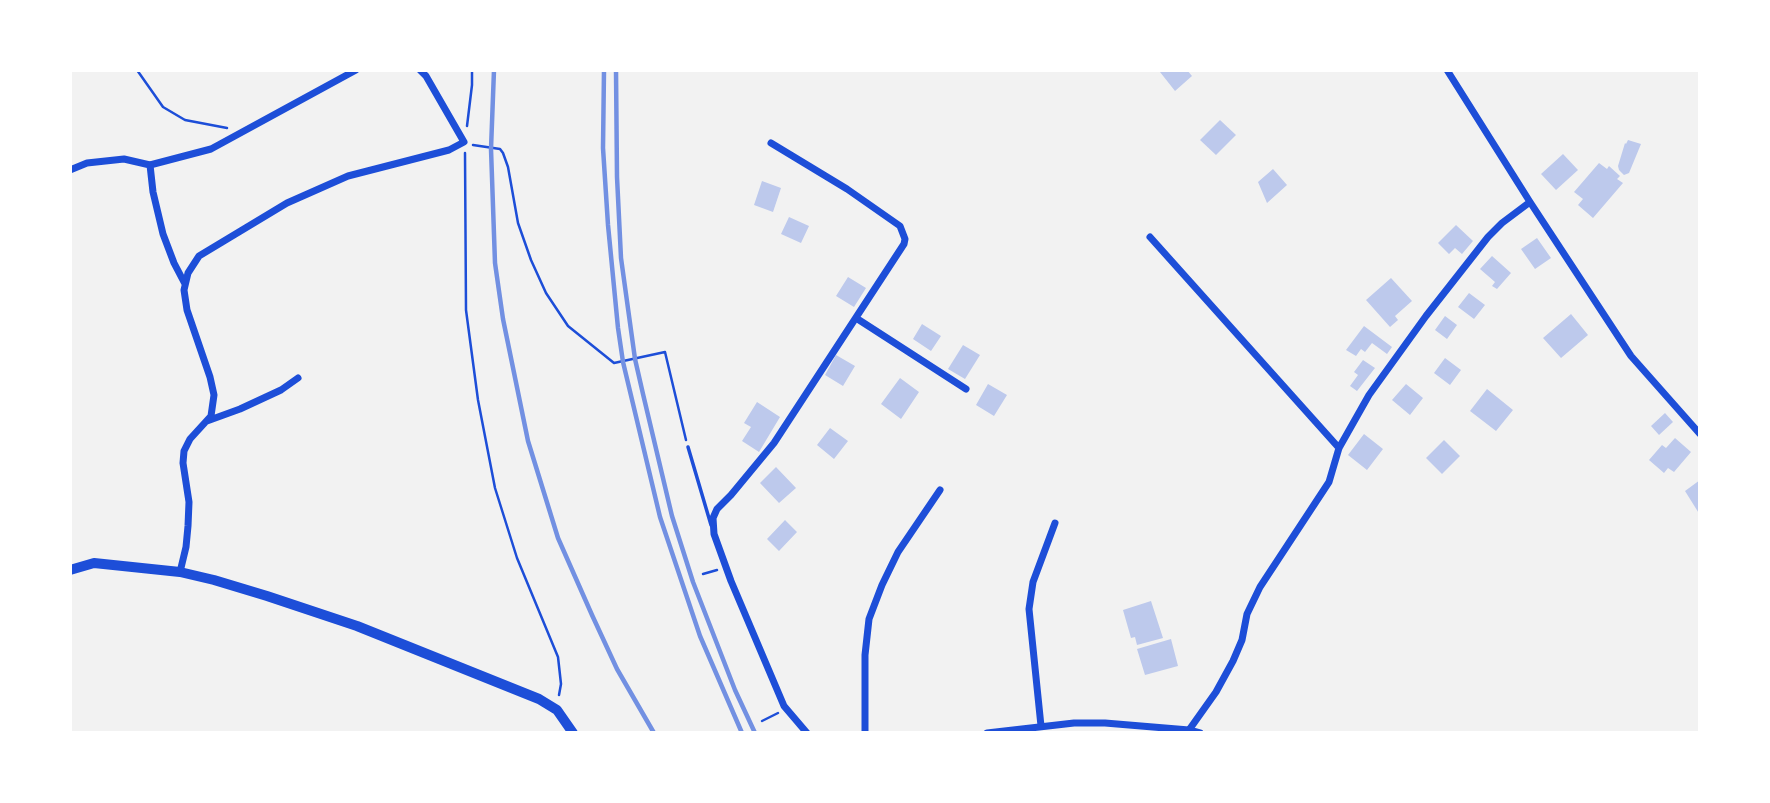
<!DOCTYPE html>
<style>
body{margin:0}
#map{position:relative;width:1770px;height:803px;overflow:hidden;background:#f2f2f2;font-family:"PT Sans Narrow",sans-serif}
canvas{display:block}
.frame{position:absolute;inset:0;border:72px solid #fff;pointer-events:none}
</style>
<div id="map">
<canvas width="1770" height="803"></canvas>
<div class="frame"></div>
</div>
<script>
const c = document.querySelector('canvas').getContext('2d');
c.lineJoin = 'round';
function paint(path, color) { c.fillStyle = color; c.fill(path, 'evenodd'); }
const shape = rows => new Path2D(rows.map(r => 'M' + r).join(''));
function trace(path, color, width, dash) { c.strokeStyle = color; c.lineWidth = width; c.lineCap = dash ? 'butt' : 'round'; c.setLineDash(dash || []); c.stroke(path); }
paint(shape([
 [1162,70,1187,70,1192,76,1175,91,1160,72],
 [1220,120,1236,135,1216,155,1200,140],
 [1628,140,1641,144,1629,173,1624,175,1619,170,1618,166,1625,143,1626,144],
 [1563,154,1578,170,1556,190,1541,174],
 [1599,163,1607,169,1609,166,1620,176,1617,179,1623,183,1593,218,1578,205,1583,199,1574,192],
 [1273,169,1287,185,1267,203,1258,182],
 [762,181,781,188,773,212,754,205],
 [789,217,809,226,801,243,781,234],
 [1456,225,1473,241,1462,254,1455,248,1449,254,1438,243],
 [1537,238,1551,258,1535,269,1521,249],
 [1492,256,1511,273,1497,289,1492,286,1495,282,1480,269],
 [848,277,866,288,854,307,836,296],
 [1391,278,1412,301,1395,316,1398,320,1390,327,1366,300],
 [1469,293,1485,305,1474,319,1458,307],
 [1571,314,1588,335,1561,358,1543,338],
 [1445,316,1457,325,1447,339,1435,330],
 [922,324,941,336,931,351,913,339],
 [1364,326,1392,347,1387,354,1372,343,1365,352,1361,349,1356,356,1346,350],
 [963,345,980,355,965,379,948,369],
 [836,355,855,366,843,386,825,375],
 [1445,358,1461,370,1450,385,1434,373],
 [1363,360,1375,368,1357,391,1350,386,1358,375,1354,372],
 [900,378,919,392,901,419,881,404],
 [988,384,1007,395,994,416,976,405],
 [1406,384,1423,398,1410,415,1392,400],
 [1487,389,1513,410,1496,431,1470,411],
 [757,402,780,417,759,452,742,441,751,427,744,423],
 [1665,413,1673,422,1659,435,1651,426],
 [830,428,848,441,834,459,817,445],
 [1364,434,1383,449,1367,470,1348,455],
 [1675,438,1691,452,1674,472,1668,468,1664,473,1649,460,1662,445,1666,448],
 [1444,440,1460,456,1442,474,1426,458],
 [776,467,796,488,779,503,760,483],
 [1700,480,1700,515,1685,491],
 [785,520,797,532,779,551,767,539],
 [1151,601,1163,638,1137,645,1135,637,1131,638,1123,610],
 [1171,639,1178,666,1145,675,1137,649]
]), '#bdc9ec');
trace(shape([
 [137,70,163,107,185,120,227,128],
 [467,126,472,85,472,70],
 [473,145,500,149,503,153,508,167,518,223,531,260,546,293,568,326,614,363,665,352,686,440],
 [465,153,466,310,478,400,495,488,517,558,558,657,561,684,559,695],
 [703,574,717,570],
 [762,721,778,713]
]), '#1d4ed8', 2.5);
trace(shape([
 [688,447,711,525]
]), '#1d4ed8', 3.5);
trace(shape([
 [1447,70,1530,202,1631,356,1700,434],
 [771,143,847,189,900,226,905,239,904,244,774,443,731,495,717,509,713,518,714,534,731,581,784,706,807,733],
 [150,165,153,192,163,234,174,263,185,284],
 [70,170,87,163,124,159,150,165,211,149,356,70],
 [1150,237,1339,448],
 [856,318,966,389],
 [207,421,240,409,281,390,298,378],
 [180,572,186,547,188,526,189,502,183,463,184,451,190,439,211,416,214,395,210,377,187,310,184,290,188,273,199,256,287,203,348,176,449,150,464,142,426,76,420,70],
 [1041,726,1029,609,1033,582,1055,523],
 [1189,730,1216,692,1233,661,1242,640,1247,614,1260,587,1329,482,1339,448,1369,395,1426,316,1488,237,1502,223,1530,202],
 [865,733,865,655,869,619,882,585,898,552,940,490],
 [987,733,1074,723,1105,723,1189,730,1200,733]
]), '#1d4ed8', 7);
trace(shape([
 [70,570,94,563,180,572,214,580,267,596,357,626,539,699,557,710,573,733]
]), '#1d4ed8', 10);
trace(shape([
 [494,70,491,149,495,263,503,319,528,441,558,538,592,615,617,669,654,733],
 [604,70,603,148,608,225,618,328,623,362,660,517,700,636,742,733],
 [616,70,617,177,621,258,635,359,643,394,672,516,693,582,735,690,755,733]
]), '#7290e2', 4.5);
</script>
